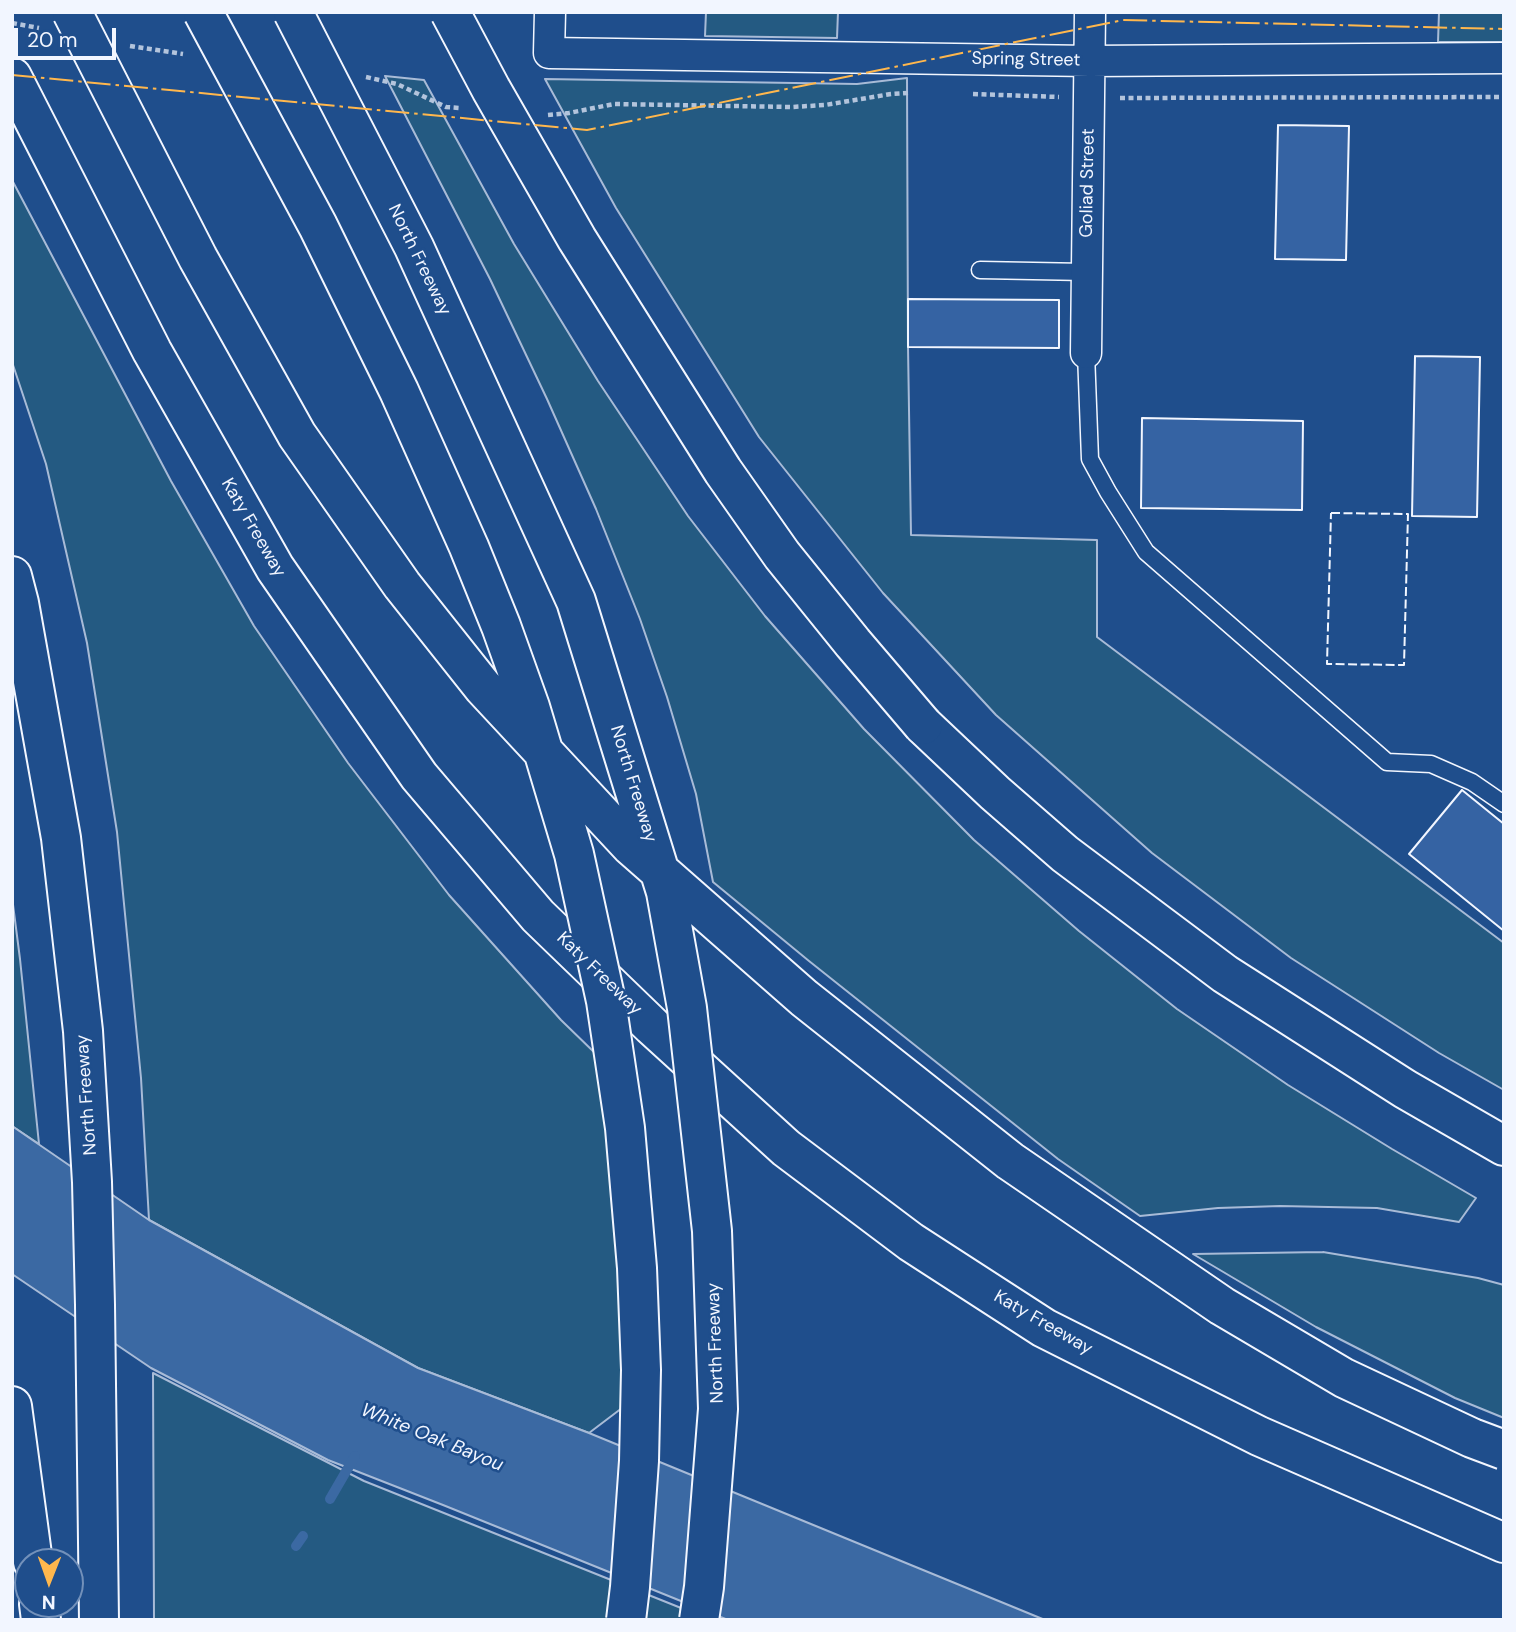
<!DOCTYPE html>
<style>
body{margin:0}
#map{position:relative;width:1516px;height:1632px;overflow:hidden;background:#1f4e8c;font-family:"DM Sans",sans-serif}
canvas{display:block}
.frame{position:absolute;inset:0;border:14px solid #f2f6ff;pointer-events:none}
.north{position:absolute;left:14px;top:1548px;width:70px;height:70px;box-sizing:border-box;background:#1f4e8c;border:2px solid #7391ba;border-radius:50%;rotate:181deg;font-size:19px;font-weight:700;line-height:28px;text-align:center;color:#f2f6ff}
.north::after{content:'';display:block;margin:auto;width:24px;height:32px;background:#ffb74d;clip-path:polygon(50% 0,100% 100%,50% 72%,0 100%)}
.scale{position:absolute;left:14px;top:28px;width:102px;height:32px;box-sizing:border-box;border:4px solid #f2f6ff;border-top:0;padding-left:9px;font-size:21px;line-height:24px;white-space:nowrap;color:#f2f6ff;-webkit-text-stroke:5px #1f4e8c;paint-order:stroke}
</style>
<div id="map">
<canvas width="1516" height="1632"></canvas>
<div class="frame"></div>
<div class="north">N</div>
<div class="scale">20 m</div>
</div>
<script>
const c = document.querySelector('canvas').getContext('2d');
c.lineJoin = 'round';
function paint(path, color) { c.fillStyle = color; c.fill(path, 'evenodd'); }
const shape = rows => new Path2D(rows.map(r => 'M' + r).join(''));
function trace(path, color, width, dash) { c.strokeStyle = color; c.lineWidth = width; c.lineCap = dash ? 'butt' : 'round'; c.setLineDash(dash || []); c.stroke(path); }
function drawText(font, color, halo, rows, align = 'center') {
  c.font = font + ' "DM Sans",sans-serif'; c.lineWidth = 5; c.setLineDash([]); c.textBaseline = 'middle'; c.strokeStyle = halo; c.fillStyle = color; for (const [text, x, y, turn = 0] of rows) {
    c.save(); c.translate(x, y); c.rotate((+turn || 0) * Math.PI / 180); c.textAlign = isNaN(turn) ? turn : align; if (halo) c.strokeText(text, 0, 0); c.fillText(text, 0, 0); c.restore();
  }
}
const green = shape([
 [706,12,838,12,837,38,705,36,706,12],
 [1439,12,1504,12,1504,42,1438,42,1439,12],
 [385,76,424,80,514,244,598,381,688,516,765,616,864,729,974,840,1079,931,1177,1009,1288,1085,1392,1149,1476,1198,1459,1222,1377,1208,1280,1206,1218,1208,1140,1216,1058,1159,809,961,713,882,696,794,667,697,640,619,596,509,547,399,490,279,385,76],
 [907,78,908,347,911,535,1097,540,1097,637,1504,943,1504,1090,1439,1053,1291,958,1152,853,996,715,883,593,759,437,616,208,545,79,857,84,907,78],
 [12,180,171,481,254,626,348,763,449,895,561,1020,597,1055,607,1125,619,1242,623,1366,622,1408,589,1433,418,1368,149,1220,141,1078,117,832,87,643,46,464,12,362,12,180],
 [12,897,20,959,39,1144,12,1126,12,897],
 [1323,1252,1478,1278,1504,1285,1504,1418,1455,1398,1316,1327,1193,1254,1323,1252],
 [153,1373,364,1481,711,1620,154,1620,153,1373]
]);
paint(green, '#245a82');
trace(green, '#a8bbd7', 2);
const water = shape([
 [12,1126,149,1220,418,1368,589,1433,1045,1620,728,1620,443,1505,328,1460,151,1368,12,1274,12,1126]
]);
paint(water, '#3b69a3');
trace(water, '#a8bbd7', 2);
trace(shape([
 [330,1499,355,1456],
 [296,1546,303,1536]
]), '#3b69a3', 10);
const building = shape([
 [1278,125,1349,126,1346,260,1275,259,1278,125],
 [908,299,1059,300,1059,348,908,347,908,299],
 [1415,356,1480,357,1477,517,1412,516,1415,356],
 [1142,418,1303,421,1302,510,1141,508,1142,418],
 [1462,790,1504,824,1504,931,1409,854,1462,790]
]);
paint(building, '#3563a3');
trace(building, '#f2f6ff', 2);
const lane = shape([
 [980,270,1086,272],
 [1086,353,1090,459,1108,492,1146,552,1387,762,1431,764,1472,782,1504,804]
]);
const street = shape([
 [550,12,549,53,1090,61,1504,58],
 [1086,353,1090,12]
]);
const highway = shape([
 [12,77,152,351,275,568,419,776,538,916,652,1026,786,1148,911,1242,1044,1328,1259,1436,1504,1543],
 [12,576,19,603,61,838,83,1031,92,1182,95,1305,99,1620],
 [923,725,995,793,1065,854,1225,974,1405,1089,1504,1146],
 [12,1406,33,1562],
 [39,1604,41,1620]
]);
trace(lane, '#f2f6ff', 19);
trace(street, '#f2f6ff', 33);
trace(highway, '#f2f6ff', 42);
trace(shape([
 [12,23,39,28],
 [130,46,183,54],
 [366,77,397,84,446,107,460,108],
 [973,94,1059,97],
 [1120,98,1504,97],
 [548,115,569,113,614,104,792,107,825,105,891,94,909,93]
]), '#b3c4dc', 4.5, [5, 3.5]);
trace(lane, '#1f4e8c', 16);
trace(street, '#1f4e8c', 30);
trace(highway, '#1f4e8c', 38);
const highwayBridge = shape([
 [72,12,198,258,297,435,402,585,483,687,631,846,804,998,1010,1161,1222,1306,1344,1378,1472,1438,1504,1450],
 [203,12,318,226,399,391,469,547,501,626,530,707,574,854,606,1001,625,1128,637,1268,641,1370,639,1461,630,1587,626,1620],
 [293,12,414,247,576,601,666,892,687,1008,712,1231,718,1409,704,1587,699,1620],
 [450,12,491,89,577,239,723,471,782,555,853,643,923,725]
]);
trace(highwayBridge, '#f2f6ff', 42, []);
trace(highwayBridge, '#1f4e8c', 38);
trace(shape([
 [1331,513,1408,514,1404,665,1327,664,1331,513]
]), '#f2f6ff', 2, [9, 3.5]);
trace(shape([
 [12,75,587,130,1123,20,1504,29]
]), '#ffb74d', 2, [24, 5, 3.5, 5]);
drawText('18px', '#f2f6ff', '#1f4e8c', [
 ["Spring Street",1026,60,1],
 ["Goliad Street",1088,183,-89],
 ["North Freeway",419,260,64],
 ["Katy Freeway",253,528,60],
 ["North Freeway",633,784,73],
 ["Katy Freeway",599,974,44],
 ["North Freeway",87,1095,-94],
 ["Katy Freeway",1043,1323,30],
 ["North Freeway",716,1343,-92]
]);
drawText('italic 19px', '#f2f6ff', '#1f4e8c', [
 ["White Oak Bayou",432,1438,22]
]);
</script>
